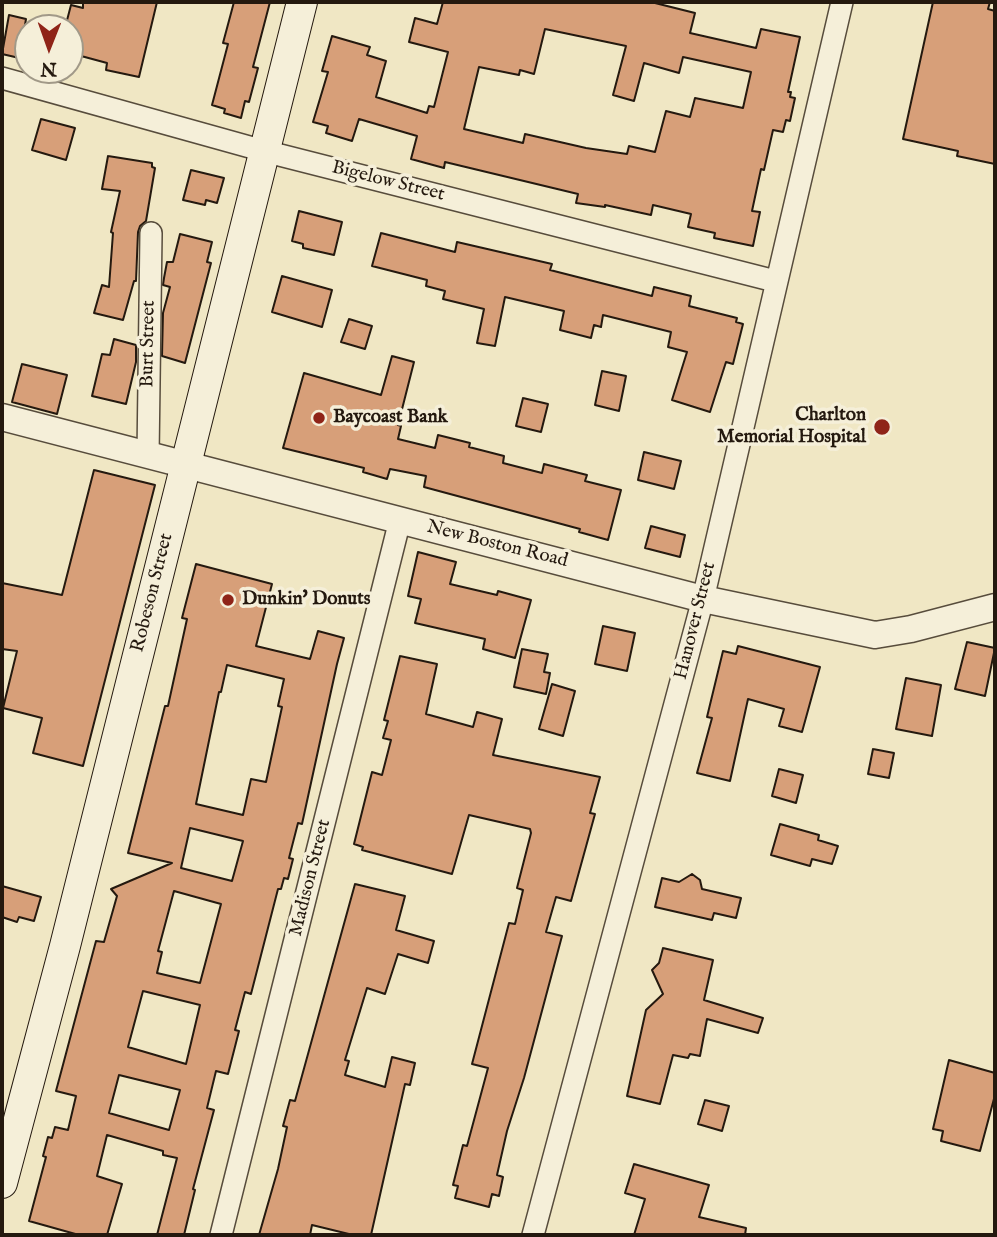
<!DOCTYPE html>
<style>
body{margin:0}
#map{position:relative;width:997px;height:1237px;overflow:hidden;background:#f0e7c4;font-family:"IM FELL English",serif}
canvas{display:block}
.frame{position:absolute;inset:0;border:4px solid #24190f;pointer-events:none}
.north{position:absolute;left:14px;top:14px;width:70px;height:70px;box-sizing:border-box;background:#f5efd9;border:2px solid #a19988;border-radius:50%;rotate:181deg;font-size:19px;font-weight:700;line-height:28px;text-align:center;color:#24190f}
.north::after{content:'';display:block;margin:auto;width:24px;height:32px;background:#8f2418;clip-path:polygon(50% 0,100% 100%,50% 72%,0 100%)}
</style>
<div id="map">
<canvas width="997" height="1237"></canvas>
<div class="frame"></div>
<div class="north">N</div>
</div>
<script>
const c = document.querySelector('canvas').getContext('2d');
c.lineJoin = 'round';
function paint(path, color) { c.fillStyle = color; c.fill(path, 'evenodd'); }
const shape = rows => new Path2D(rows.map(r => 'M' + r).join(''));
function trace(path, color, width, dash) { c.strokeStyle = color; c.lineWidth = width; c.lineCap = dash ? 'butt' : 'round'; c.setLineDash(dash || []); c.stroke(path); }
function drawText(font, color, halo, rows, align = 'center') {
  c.font = font + ' "IM FELL English",serif'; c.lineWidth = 7; c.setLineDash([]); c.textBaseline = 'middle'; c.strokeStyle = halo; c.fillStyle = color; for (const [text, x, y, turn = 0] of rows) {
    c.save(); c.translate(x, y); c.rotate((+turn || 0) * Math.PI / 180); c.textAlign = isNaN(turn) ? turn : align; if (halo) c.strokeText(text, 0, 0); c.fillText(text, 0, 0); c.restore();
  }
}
const building = shape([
 [83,2,157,2,139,77,106,70,107,63,70,53,70,28,65,28,71,5,83,8,83,2],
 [234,2,270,2,253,67,258,68,249,102,245,101,241,118,224,113,225,109,212,105,228,44,223,43,234,2],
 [443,2,651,2,695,13,690,33,756,48,761,29,800,37,788,92,791,92,790,97,795,98,790,121,786,120,783,132,773,130,764,170,761,169,752,211,760,212,753,246,714,238,715,233,688,227,691,214,653,205,651,215,605,205,605,207,576,203,578,194,445,162,444,168,411,159,417,136,359,119,352,141,326,133,328,126,313,122,328,72,322,71,332,36,370,47,367,55,386,61,376,97,427,113,429,106,434,107,448,52,409,42,415,18,437,24,443,2],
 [545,29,626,46,613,95,634,101,644,63,679,73,683,57,751,72,743,108,695,98,690,117,666,111,655,152,629,146,627,154,586,148,525,134,523,143,464,129,479,67,519,75,520,70,534,74,545,29],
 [933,2,990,2,988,9,995,11,995,164,957,156,958,151,903,139,933,2],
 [9,15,26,19,24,31,28,32,28,60,2,54,9,15],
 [41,119,75,128,66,160,32,150,41,119],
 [108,156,152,163,152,167,155,168,146,221,140,226,138,232,136,281,134,281,123,320,94,313,102,285,109,287,113,233,111,232,120,191,102,189,108,156],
 [191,170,224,178,217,203,206,200,205,205,183,200,191,170],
 [299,211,342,222,334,255,303,248,303,244,292,241,299,211],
 [381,233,455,252,457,242,552,264,550,270,652,296,654,287,691,296,689,306,737,318,736,322,743,324,733,364,726,362,710,412,672,400,687,352,668,347,671,332,603,315,601,327,594,325,591,338,560,330,564,311,505,297,495,346,477,343,484,309,443,299,445,291,426,286,427,280,372,266,381,233],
 [180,234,212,242,207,262,211,263,185,363,162,356,163,313,170,287,163,285,164,278,167,262,173,262,180,234],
 [282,276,332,290,322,327,272,312,282,276],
 [349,319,372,326,365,349,341,342,349,319],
 [114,339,136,345,136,362,126,404,92,396,102,354,110,355,114,339],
 [392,356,414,362,398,425,401,426,398,439,435,448,438,435,470,443,469,447,504,456,503,463,542,473,544,464,587,475,585,481,621,490,608,540,579,532,580,529,424,487,426,476,390,469,387,479,363,472,364,468,283,448,304,373,381,395,392,356],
 [22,364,67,375,57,414,12,402,22,364],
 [602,371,626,376,619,411,595,405,602,371],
 [523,398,548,404,541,432,516,426,523,398],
 [644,452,681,461,674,489,638,480,644,452],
 [94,470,155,485,83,766,33,753,42,718,3,708,17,651,2,649,2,583,62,595,94,470],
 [651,526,685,535,680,557,645,548,651,526],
 [418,552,456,562,450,584,497,595,498,591,531,600,515,658,483,649,485,639,415,623,421,599,408,596,418,552],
 [196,564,272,584,256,646,310,659,318,631,344,638,337,664,302,824,298,823,289,858,293,859,288,879,284,878,281,889,278,889,251,994,245,992,235,1030,239,1031,228,1074,216,1071,207,1108,214,1110,193,1189,195,1190,184,1235,157,1235,177,1158,163,1155,163,1151,107,1135,97,1176,122,1184,107,1235,79,1235,29,1221,46,1157,43,1156,48,1137,52,1138,55,1127,68,1130,76,1096,56,1091,96,941,104,942,117,896,111,889,172,863,128,853,165,706,168,706,187,619,182,618,196,564],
 [227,665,284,679,278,706,282,707,266,782,251,779,243,815,196,804,219,692,221,692,227,665],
 [190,828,243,841,232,881,181,868,190,828],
 [174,891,221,904,200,983,157,973,162,952,158,951,174,891],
 [143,991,200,1005,186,1064,128,1047,143,991],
 [119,1075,180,1090,169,1130,109,1113,119,1075],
 [603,626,635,633,627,671,595,664,603,626],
 [967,642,995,648,985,696,955,689,967,642],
 [738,646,820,667,802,732,779,726,784,709,748,699,730,781,697,773,712,718,707,717,723,651,736,654,738,646],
 [522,649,548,654,544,672,550,673,546,694,514,687,522,649],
 [400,656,437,664,426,714,473,727,477,712,502,719,493,755,600,777,590,813,595,814,571,901,556,897,546,932,562,936,524,1078,507,1131,497,1175,503,1177,499,1196,492,1194,489,1207,455,1198,458,1186,453,1185,463,1145,467,1146,488,1068,472,1064,509,923,515,924,523,890,517,888,531,833,530,829,469,815,452,874,362,850,363,847,354,844,372,772,382,775,391,740,383,738,388,721,384,720,400,656],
 [906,678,941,685,932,736,896,729,906,678],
 [552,684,575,691,563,736,539,729,552,684],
 [873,749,894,753,889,778,868,774,873,749],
 [779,769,803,775,796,803,772,796,779,769],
 [780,824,819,835,818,840,838,846,832,864,812,859,810,866,771,855,780,824],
 [692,874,700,880,702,889,741,898,736,918,714,913,712,920,655,907,662,878,679,882,692,874],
 [355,884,405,896,396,930,434,941,428,963,398,954,385,994,367,988,345,1060,349,1061,345,1075,385,1087,392,1057,415,1063,410,1085,405,1084,371,1235,353,1235,312,1225,310,1235,259,1235,278,1169,287,1127,283,1126,290,1100,295,1101,355,884],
 [2,886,41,897,34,921,19,917,17,922,2,917,2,886],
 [663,948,713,960,704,1000,763,1018,758,1033,707,1019,700,1056,690,1054,688,1058,673,1055,660,1104,627,1096,646,1010,663,994,652,970,659,963,663,948],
 [949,1060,995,1073,995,1095,980,1151,941,1141,943,1131,933,1129,949,1060],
 [705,1100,729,1106,722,1131,698,1124,705,1100],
 [634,1164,709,1185,699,1217,746,1228,745,1235,634,1235,645,1199,625,1193,634,1164]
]);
paint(building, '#d79f79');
trace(building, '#24190f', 2);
const minor = shape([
 [2,78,264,151,775,281],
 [148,456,151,233],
 [221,1235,400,520],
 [533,1235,703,599,842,2]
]);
const tertiary = shape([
 [2,417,703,599,875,635,911,629,995,607]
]);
const secondary = shape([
 [2,1183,65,946,302,2]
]);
trace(minor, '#574c3c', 24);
trace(tertiary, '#574c3c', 29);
trace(secondary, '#24190f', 32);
trace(minor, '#f5efd9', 21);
trace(tertiary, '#f5efd9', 26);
trace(secondary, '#f5efd9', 30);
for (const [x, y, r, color] of [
 [319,418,7,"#8f2418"],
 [882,427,9,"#8f2418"],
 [228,600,7,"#8f2418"]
]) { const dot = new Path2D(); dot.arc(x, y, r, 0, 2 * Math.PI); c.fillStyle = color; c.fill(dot); trace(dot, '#f5efd9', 2.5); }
drawText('19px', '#24190f', '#f5efd9', [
 ["Bigelow Street",388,182,14],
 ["Burt Street",149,344,-89],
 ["New Boston Road",497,545,14],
 ["Robeson Street",153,593,-76],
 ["Hanover Street",696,621,-76],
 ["Madison Street",311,878,-76]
]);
drawText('bold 19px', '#24190f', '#f5efd9', [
 ["Charlton",866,416,"right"],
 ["Memorial Hospital",866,438,"right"],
 ["Baycoast Bank",333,418],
 ["Dunkin' Donuts",242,600]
], 'left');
</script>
